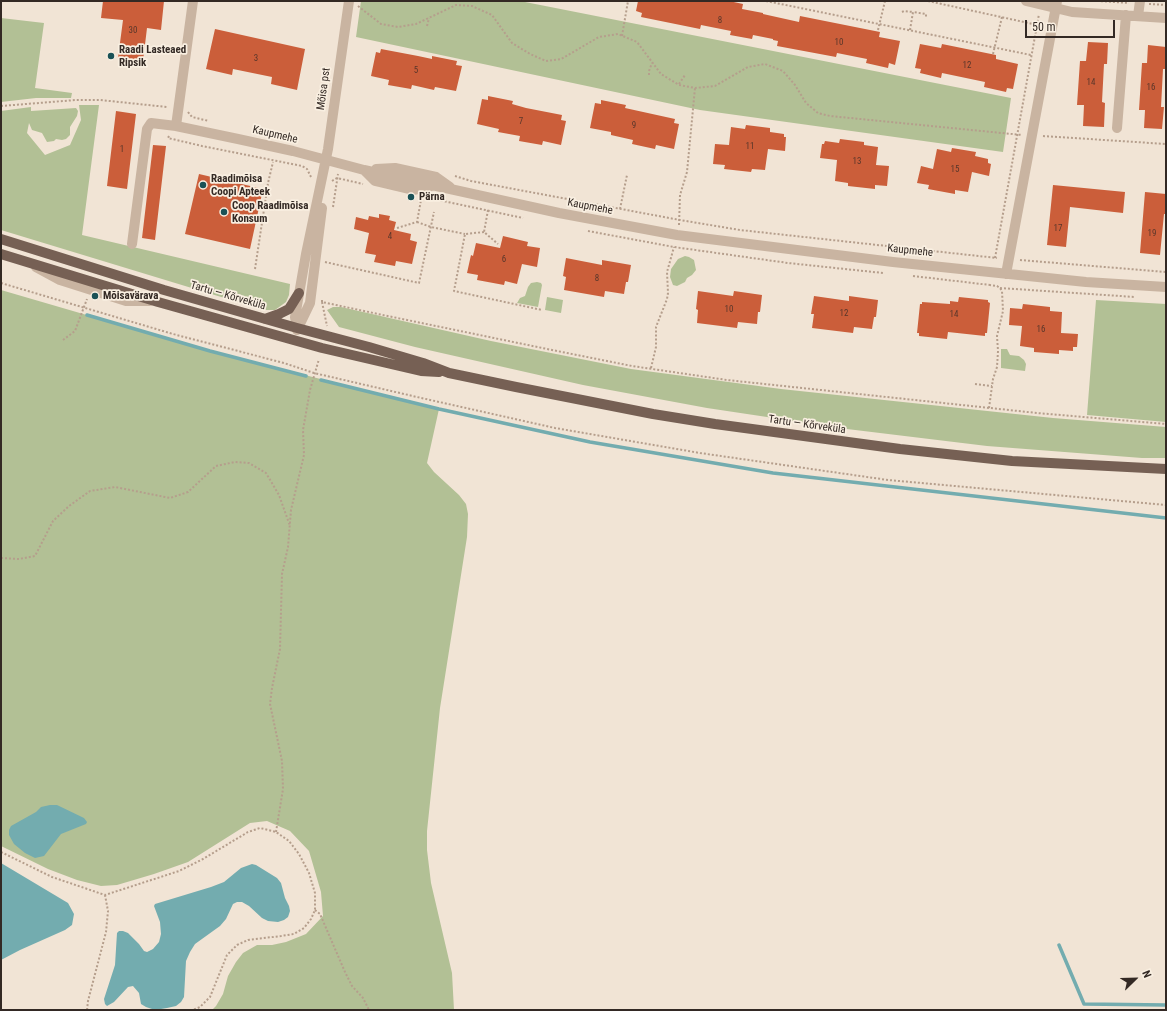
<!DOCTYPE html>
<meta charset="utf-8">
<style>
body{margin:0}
#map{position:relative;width:1167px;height:1011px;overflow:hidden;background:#f1e4d5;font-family:"Roboto Condensed",sans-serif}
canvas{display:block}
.frame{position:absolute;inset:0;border:2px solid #332924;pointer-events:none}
.north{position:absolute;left:1115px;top:959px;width:40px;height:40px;-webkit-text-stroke:3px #f9efe1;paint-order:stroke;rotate:67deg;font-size:11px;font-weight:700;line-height:16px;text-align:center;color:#332924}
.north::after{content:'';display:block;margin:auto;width:14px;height:18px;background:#332924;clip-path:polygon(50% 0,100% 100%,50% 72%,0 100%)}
.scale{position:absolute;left:1025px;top:20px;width:90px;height:18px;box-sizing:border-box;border:2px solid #332924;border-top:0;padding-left:5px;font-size:12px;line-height:14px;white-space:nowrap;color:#332924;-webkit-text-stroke:3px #f9efe1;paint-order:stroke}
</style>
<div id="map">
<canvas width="1167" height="1011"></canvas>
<div class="frame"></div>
<div class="north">N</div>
<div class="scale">50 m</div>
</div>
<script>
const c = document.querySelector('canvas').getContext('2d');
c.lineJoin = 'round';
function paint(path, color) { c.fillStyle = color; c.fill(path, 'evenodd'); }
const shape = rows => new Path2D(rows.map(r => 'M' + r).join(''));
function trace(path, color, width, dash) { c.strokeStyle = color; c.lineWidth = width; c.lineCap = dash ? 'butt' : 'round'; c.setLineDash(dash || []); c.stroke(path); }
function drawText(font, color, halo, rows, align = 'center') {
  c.font = font + ' "Roboto Condensed",sans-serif'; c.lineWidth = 3.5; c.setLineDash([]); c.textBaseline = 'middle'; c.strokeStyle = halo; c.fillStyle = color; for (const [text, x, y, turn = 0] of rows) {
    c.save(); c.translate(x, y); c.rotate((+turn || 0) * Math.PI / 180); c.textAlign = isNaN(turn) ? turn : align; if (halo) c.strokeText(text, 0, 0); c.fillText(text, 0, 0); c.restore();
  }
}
paint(shape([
 [361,1,520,1,1011,98,1003,152,700,110,356,37],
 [1,18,44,23,35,88,72,93,71,98,36,98,1,102],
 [79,105,99,105,82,235,290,284,289,295,286,302,275,310,264,310,1,230,1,111,31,107,31,111,76,108,78,111,77,116,70,127,70,135,66,139,62,140,56,139,54,141,47,142,42,133,32,130,29,123,27,133,45,155,70,145,81,120],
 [685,256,689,257,694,260,696,270,692,275,687,278,685,282,677,286,673,285,670,277,671,269,678,259],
 [537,282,541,283,542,285,538,307,517,303,520,298,525,296,528,287,531,283],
 [1,290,210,351,439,409,427,463,434,472,459,495,466,504,468,514,467,537,440,708,427,831,427,850,431,883,452,973,454,1010,212,1010,216,1006,223,994,228,976,236,962,243,953,257,945,272,945,286,942,306,934,323,916,321,892,309,851,290,831,267,821,250,823,188,862,154,874,117,885,101,886,77,880,48,869,1,846],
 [547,297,563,300,561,313,545,310],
 [1096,300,1166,304,1166,422,1087,415],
 [333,307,341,307,491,341,631,369,781,389,1053,418,1166,427,1166,458,1142,458,987,446,847,429,707,408,583,385,415,347,339,327,327,310],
 [1001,349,1007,349,1010,355,1019,356,1024,360,1026,364,1025,371,1001,368]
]), '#b2c095');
paint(shape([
 [50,805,57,805,84,818,87,822,86,824,61,834,44,856,35,858,25,853,14,844,9,835,9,830,11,826,36,812,41,807],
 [1,863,68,903,74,914,72,925,65,930,20,950,1,960],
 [252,864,256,865,277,878,281,883,285,898,289,906,290,911,288,917,284,920,278,922,268,921,262,918,249,906,242,902,237,902,233,904,226,919,220,926,195,944,190,952,186,961,184,997,181,1002,176,1006,167,1008,155,1010,146,1007,141,1004,139,993,133,986,128,987,114,1002,107,1006,105,1004,104,999,115,965,117,933,119,931,123,931,128,933,139,944,144,951,147,952,153,949,159,942,161,934,160,922,154,906,155,904,211,887,224,882,241,868]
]), '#73acaf');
trace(shape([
 [87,315,210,351,306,376],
 [321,380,439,409,590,442,773,473,1166,518],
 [1059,945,1084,1004,1166,1005]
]), '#73acaf', 3.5);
paint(shape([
 [103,1,164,1,161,30,147,28,143,61,118,58,123,20,101,18],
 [638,1,729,1,743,4,742,9,763,13,763,14,799,22,800,16,880,32,879,37,900,41,895,65,889,63,888,68,866,63,867,59,837,53,836,57,777,46,778,41,773,40,773,39,753,35,752,39,730,35,731,31,701,25,700,29,641,17,642,13,636,11],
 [215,29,305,49,297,90,271,84,272,77,233,69,232,75,206,69],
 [1088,42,1108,43,1107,64,1104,64,1102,102,1105,103,1104,127,1083,126,1084,105,1077,105,1080,61,1086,61],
 [920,44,941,48,942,44,996,55,996,59,1018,64,1013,89,1007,88,1006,92,984,87,985,82,942,73,941,78,920,73,921,69,915,68],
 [1148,45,1166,47,1166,69,1163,69,1161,107,1164,107,1162,129,1144,128,1145,110,1139,110,1142,63,1147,63],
 [381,49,418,56,432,59,432,56,457,61,456,65,462,66,456,91,435,87,434,90,412,85,411,89,388,85,389,80,371,76,376,52,380,53],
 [488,96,513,101,512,104,526,108,562,115,561,120,566,121,561,145,543,141,542,145,519,141,520,136,498,132,499,129,477,124,482,99,488,100],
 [601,100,626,105,625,108,675,119,674,123,679,124,674,149,656,145,655,149,632,144,633,140,611,135,611,132,590,128,595,103,601,104],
 [116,111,136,114,127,189,107,186],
 [746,125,770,128,770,132,784,134,784,137,786,137,785,151,768,149,765,170,752,169,751,172,724,169,725,165,713,164,715,144,729,145,731,127,745,129],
 [840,139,864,142,864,145,878,147,876,165,889,166,887,186,875,185,875,189,848,186,848,183,835,181,837,160,820,158,822,144,824,144,825,141,839,143],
 [153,145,166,146,155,240,142,238],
 [952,148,976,152,975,156,988,159,988,163,991,164,989,176,972,172,968,192,955,190,955,194,928,189,929,185,917,183,921,166,933,169,937,149,951,152],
 [199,174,263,189,250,249,185,234],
 [1053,185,1125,192,1123,213,1070,207,1066,247,1047,245],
 [1145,192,1166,194,1166,214,1164,214,1160,255,1140,253],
 [379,214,390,216,389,220,396,222,394,230,411,234,410,240,417,242,412,264,396,261,395,266,374,262,376,255,365,253,369,233,354,229,356,217,368,220,369,216,379,218],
 [503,236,528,242,527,246,540,248,537,267,522,264,517,284,505,281,504,285,477,280,478,275,467,273,471,255,473,256,476,243,500,248],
 [566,258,602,265,602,260,631,265,628,282,626,282,624,294,605,291,604,297,564,290,566,277,563,276],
 [698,291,733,296,734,291,762,295,760,312,758,312,757,324,738,322,737,328,697,323,698,310,696,309],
 [814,296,849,301,849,296,878,300,876,317,874,317,872,329,854,327,853,333,812,328,814,314,811,314],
 [959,297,988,300,988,302,990,303,987,333,985,333,985,336,948,332,947,339,919,336,919,333,917,333,920,304,922,304,922,302,950,304,950,301,958,302],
 [1023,304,1050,307,1050,311,1062,312,1061,333,1078,334,1077,347,1073,347,1073,351,1059,350,1059,354,1034,352,1034,348,1020,346,1022,326,1009,325,1010,308,1022,309]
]), '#cb5e3a');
trace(shape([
 [766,1,1031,55],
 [928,1,1042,26],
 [1097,1,1129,3],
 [742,2,742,1],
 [1149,4,1166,5],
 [358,6,381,24,398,27,416,24,456,5,472,6,492,15,512,43,530,54,546,61,561,59,599,37,618,34,637,42,661,74,679,85,695,88,715,86,748,67,765,64,783,71,795,85,806,103,818,113,830,116,1022,135],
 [902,12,904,11,913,12],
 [427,26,429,18],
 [878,30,885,1],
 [910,30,913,12,926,14,926,18],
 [622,36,628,1],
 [993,54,1002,17],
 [649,75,649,71,652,63],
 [679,84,685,75],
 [1,106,76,100,100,100,167,107],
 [188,112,192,117,209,121],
 [169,136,168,138,202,146,302,166,307,169,311,177],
 [1043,136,1166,144],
 [455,176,471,181,562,198,680,220,740,230,997,258],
 [332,181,337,178,363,184],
 [429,198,523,218],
 [333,207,338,174],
 [620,209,627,175],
 [488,210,484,232,498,244],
 [417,222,431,227,465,234],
 [679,225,680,195,687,172,695,88],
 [397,228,417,222,421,200],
 [588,231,674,247,788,263,883,273],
 [484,232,465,234,454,291,542,310],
 [995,258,1039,14],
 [1020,260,1166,272],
 [325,262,419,283,434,212],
 [255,269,268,183,273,162],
 [913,276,990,285],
 [1,283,173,334,284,363,314,373,417,397,555,428,700,453,888,480,1166,505],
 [1000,288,1135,297],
 [322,300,322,302,378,314,552,350,632,366,727,380,1037,413,1166,424],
 [322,302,327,326],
 [63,340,75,331,87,299],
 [651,368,656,347,656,327,667,299,668,293,667,272,674,247],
 [975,384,992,386],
 [989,408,993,379,997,367,998,351,997,336,1003,311,1002,291,1000,288,997,286,990,285],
 [1,558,19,559,35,556,53,521,69,506,90,491,115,487,170,498,188,492,216,466,235,462,249,463,266,473,279,495,290,526],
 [276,832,283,789,282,761,270,704,272,688,280,649,282,574,288,547,291,510,304,455,303,430,310,390,319,359],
 [1,852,52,877,105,895,179,871,203,859,248,832,260,828,276,832,289,841,299,854,309,873,315,893,315,910,311,919,304,928,294,934,281,936,248,940,237,945,227,955,210,997,200,1007,193,1010],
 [315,910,320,914,345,972,352,986,363,998,369,1010],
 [87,1010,88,1001,106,932,108,911,105,895],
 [1079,1010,1127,1010]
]), '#b59e8c', 2, [2, 2]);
trace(shape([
 [1026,1,1072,12,1166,18],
 [1138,16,1140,1],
 [176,126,193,1],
 [1117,128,1126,15],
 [376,169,395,168,436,177,450,187],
 [364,170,375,181,413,190,431,186],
 [132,244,147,129,151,123,176,126,238,139,293,151,364,170,559,213,677,235,893,262,1086,282,1166,287],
 [36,267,60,280,126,301,150,301],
 [1006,274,1057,1],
 [297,328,295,317,306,254,328,149,349,1],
 [297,330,310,303,322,208]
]), '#c9b4a1', 10);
trace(shape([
 [1,239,164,290,297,328,369,347,423,363,449,373,516,387,653,414,715,424,900,449,1012,461,1166,469],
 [1,254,158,302,322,348,421,371,439,372],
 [265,319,279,314,289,309,299,293]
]), '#766054', 10);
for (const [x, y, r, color] of [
 [111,56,4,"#195156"],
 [203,185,4,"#195156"],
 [411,197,4,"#195156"],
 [224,212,4,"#195156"],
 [95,296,4,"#195156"]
]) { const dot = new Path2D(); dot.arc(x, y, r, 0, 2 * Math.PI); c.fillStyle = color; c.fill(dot); trace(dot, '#f9efe1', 1.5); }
drawText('9px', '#59362a', null, [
 ["8",720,21],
 ["30",133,31],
 ["10",839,43],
 ["3",256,59],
 ["12",967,66],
 ["5",416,71],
 ["14",1091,83],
 ["16",1151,88],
 ["7",521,122],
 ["9",634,126],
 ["11",750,147],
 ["1",122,150],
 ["13",857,162],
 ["15",955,170],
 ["17",1058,229],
 ["19",1152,234],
 ["4",390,237],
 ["6",504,260],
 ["8",597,279],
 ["10",729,310],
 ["12",844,314],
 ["14",954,315],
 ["16",1041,330]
]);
drawText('bold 11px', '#332924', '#f9efe1', [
 ["Raadi Lasteaed",119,50],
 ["Ripsik",119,63],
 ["Raadimõisa",211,179],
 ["Coopi Apteek",211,192],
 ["Pärna",419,197],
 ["Coop Raadimõisa",232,206],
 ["Konsum",232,219],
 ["Mõisavärava",103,296]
], 'left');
drawText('11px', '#332924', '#f9efe1', [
 ["Mõisa pst",324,89,-82],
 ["Kaupmehe",275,135,13],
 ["Kaupmehe",590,207,11],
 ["Kaupmehe",910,251,6],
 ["Tartu — Kõrveküla",228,296,16],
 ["Tartu — Kõrveküla",807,425,8]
]);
</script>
